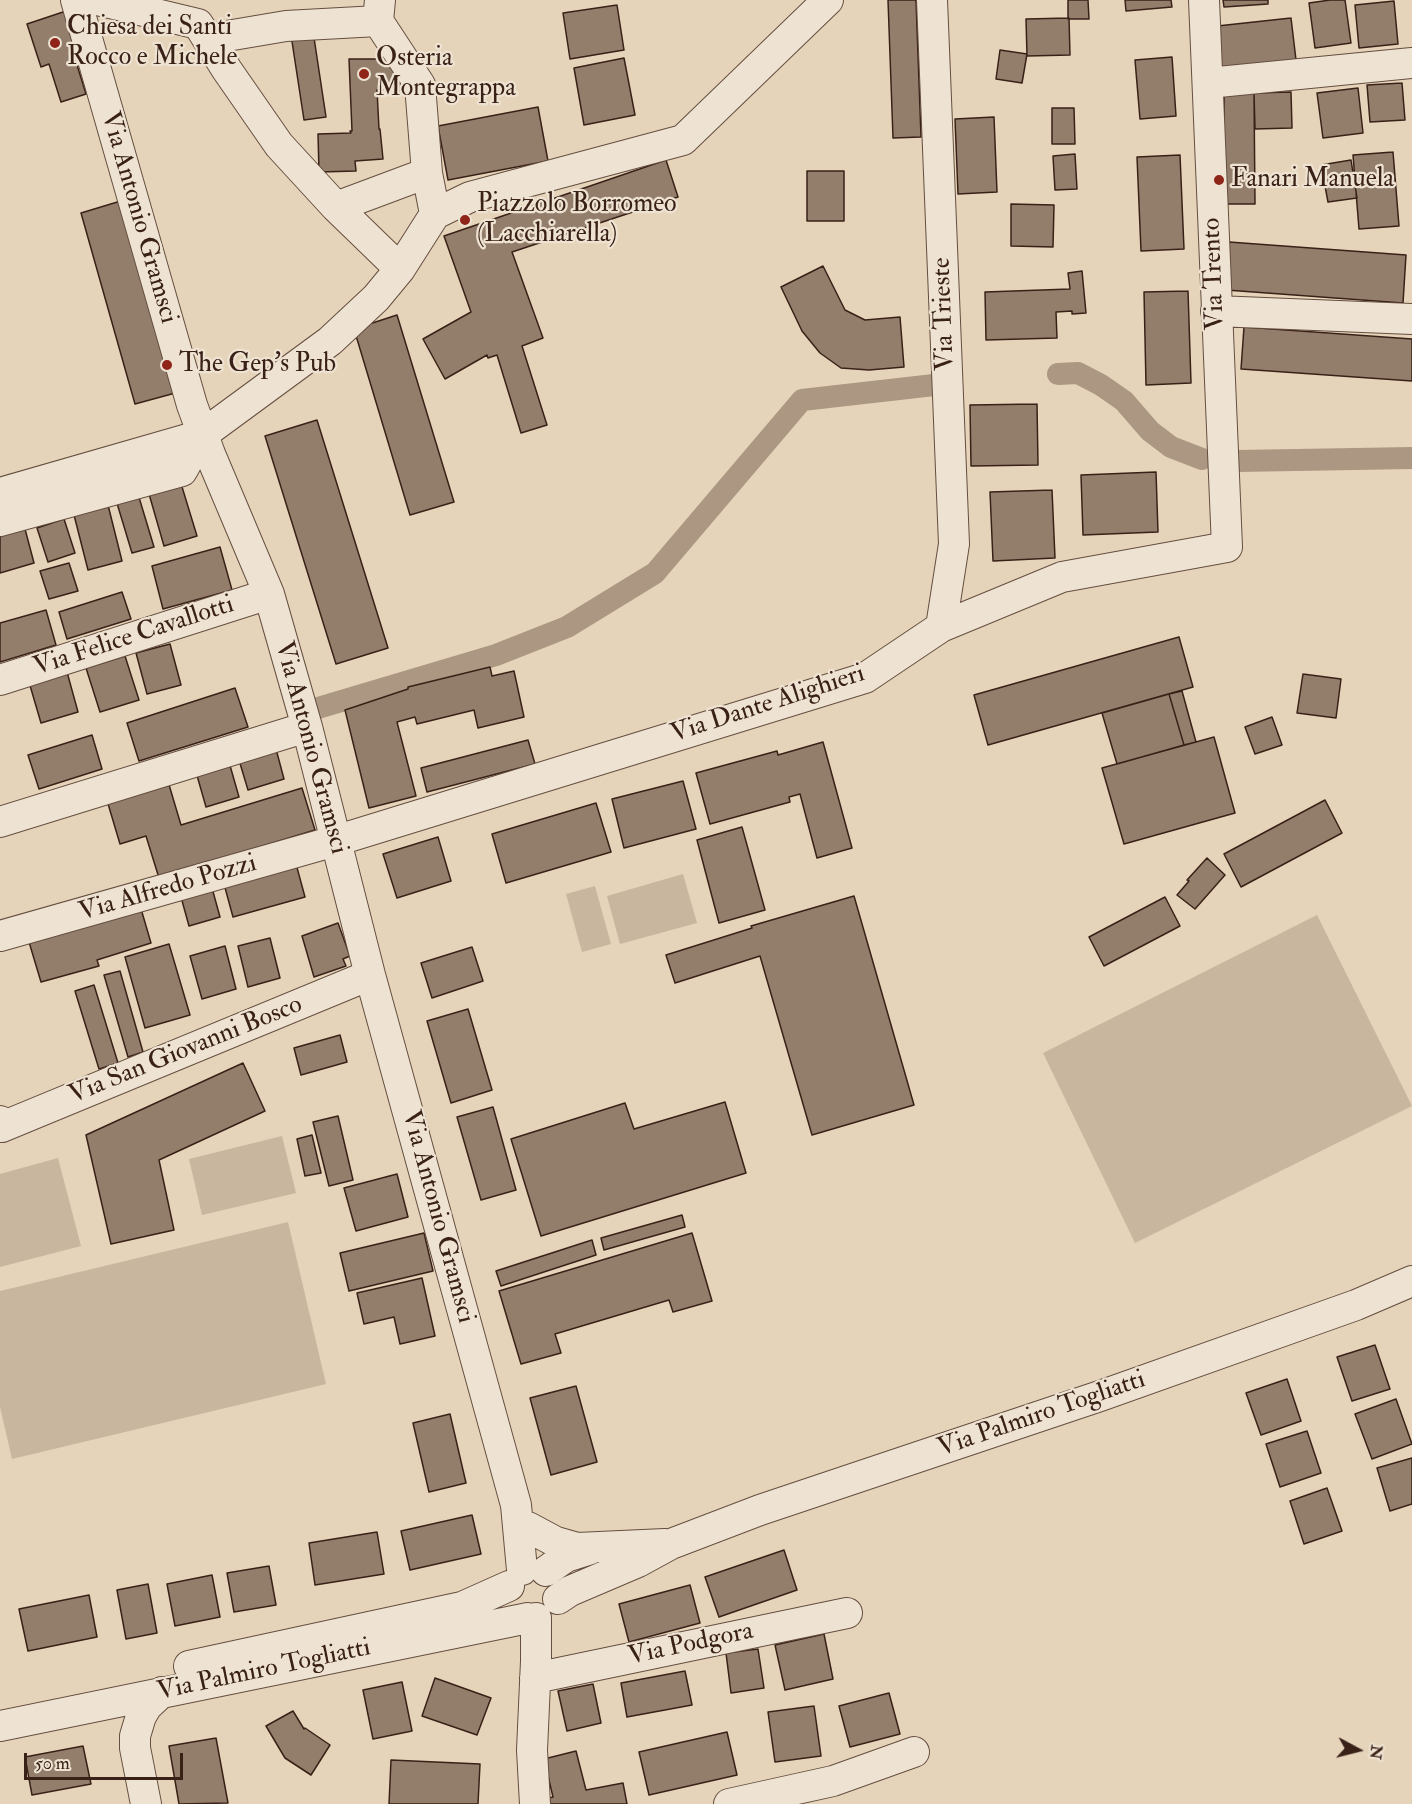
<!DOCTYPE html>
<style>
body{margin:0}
#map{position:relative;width:1412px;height:1804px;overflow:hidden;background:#e5d4b9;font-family:"IM FELL Double Pica",serif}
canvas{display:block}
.north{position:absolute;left:1328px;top:1720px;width:60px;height:60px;-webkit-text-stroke:4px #eee3d2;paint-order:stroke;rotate:97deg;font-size:16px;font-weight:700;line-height:24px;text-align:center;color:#3a2118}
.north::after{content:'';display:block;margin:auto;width:21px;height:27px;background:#3a2118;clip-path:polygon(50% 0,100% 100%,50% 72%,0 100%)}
.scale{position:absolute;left:24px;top:1753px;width:159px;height:27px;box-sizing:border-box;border:3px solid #3a2118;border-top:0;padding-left:8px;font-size:18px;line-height:21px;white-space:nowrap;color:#3a2118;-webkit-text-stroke:4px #eee3d2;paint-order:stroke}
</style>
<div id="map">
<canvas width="1412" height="1804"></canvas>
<div class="north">N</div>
<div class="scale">50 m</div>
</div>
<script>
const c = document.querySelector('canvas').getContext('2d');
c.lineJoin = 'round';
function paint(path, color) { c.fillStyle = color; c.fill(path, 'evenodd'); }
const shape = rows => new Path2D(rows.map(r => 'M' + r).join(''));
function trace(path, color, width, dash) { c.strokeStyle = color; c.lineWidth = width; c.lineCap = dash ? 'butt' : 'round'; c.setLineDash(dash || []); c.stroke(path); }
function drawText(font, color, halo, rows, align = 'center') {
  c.font = font + ' "IM FELL Double Pica",serif'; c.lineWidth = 4.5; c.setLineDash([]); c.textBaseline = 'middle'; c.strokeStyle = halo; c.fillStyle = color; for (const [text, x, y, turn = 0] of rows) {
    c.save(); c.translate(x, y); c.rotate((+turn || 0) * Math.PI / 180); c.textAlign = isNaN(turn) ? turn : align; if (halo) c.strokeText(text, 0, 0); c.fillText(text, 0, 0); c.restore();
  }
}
paint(shape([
 [683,874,697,923,620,944,607,896],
 [595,886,611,944,582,952,566,894],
 [1317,915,1412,1106,1135,1243,1043,1053],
 [282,1136,296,1193,202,1215,189,1159],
 [58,1158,81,1246,0,1267,0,1174],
 [288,1222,326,1384,12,1459,0,1407,0,1291]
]), '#c8b69e');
trace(shape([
 [1058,374,1078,373,1101,385,1124,401,1150,431,1171,447,1202,459],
 [1238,461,1412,458],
 [318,708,496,655,567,627,655,573,802,400,934,385]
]), '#ab9782', 22);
const building = shape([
 [888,0,916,0,921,137,893,138,888,0],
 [1068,0,1088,0,1089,19,1068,19,1068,0],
 [1125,0,1171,0,1172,7,1126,11,1125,0],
 [1223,0,1268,0,1268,4,1224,7,1223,0],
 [1330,0,1345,0,1351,43,1315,48,1309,3,1330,0],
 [1394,1,1398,44,1359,48,1355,5,1394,1],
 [617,5,624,50,570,59,563,13,617,5],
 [66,11,83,63,77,65,86,94,61,102,49,64,41,67,27,24,66,11],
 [1069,18,1070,55,1027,56,1026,19,1069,18],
 [1291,18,1296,60,1212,68,1208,27,1291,18],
 [313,31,326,117,304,120,291,35,313,31],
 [1000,50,1027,54,1022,83,996,79,1000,50],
 [394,56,408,88,398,91,397,88,377,90,379,129,380,129,383,159,355,161,356,171,319,172,318,134,351,133,350,131,352,131,349,59,376,59,394,56],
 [1172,57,1176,116,1140,119,1135,60,1172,57],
 [624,58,635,115,584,125,574,68,624,58],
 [1402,83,1405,120,1370,122,1367,85,1402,83],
 [1358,88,1363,133,1323,138,1317,93,1358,88],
 [1291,92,1292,128,1255,129,1254,93,1291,92],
 [1224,93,1254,93,1255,204,1224,204,1224,93],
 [538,107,548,161,448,180,438,126,538,107],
 [1052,108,1074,108,1075,144,1052,144,1052,108],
 [994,117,997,192,958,194,955,119,994,117],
 [1393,152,1399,226,1359,229,1353,155,1393,152],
 [1075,154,1077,189,1055,190,1053,156,1075,154],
 [1180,155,1184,249,1141,251,1137,157,1180,155],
 [666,160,678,197,512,252,543,338,522,346,547,425,521,433,497,355,488,358,487,355,445,379,423,339,471,312,444,236,666,160],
 [1351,160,1357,198,1328,202,1321,165,1351,160],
 [807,171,844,171,844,221,807,221,807,171],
 [124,200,179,392,135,404,81,213,124,200],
 [1011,204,1054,205,1053,247,1011,246,1011,204],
 [1229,242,1406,255,1403,303,1226,290,1229,242],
 [823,266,845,310,865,320,900,317,904,367,869,370,841,368,820,353,802,331,781,287,823,266],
 [1082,271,1086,313,1072,314,1072,311,1056,312,1057,338,986,340,985,292,1070,289,1068,273,1082,271],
 [1188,291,1191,383,1146,385,1144,292,1188,291],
 [397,315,454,502,410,515,354,329,397,315],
 [1244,327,1412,339,1412,381,1241,369,1244,327],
 [1037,404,1038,465,971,466,970,405,1037,404],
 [317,420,388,648,336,664,265,436,317,420],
 [1156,472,1158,532,1083,535,1081,475,1156,472],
 [179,477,197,536,164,546,147,487,179,477],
 [1052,490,1055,558,993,561,990,492,1052,490],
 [138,494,154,547,132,553,116,500,138,494],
 [108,505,122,561,88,570,74,515,108,505],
 [64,519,75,553,48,562,37,528,64,519],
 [25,529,34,563,0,573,0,536,25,529],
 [220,547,232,590,163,609,152,566,220,547],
 [69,563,78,591,49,599,40,571,69,563],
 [122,592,131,619,67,639,59,612,122,592],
 [46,610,56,645,0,662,0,623,46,610],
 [1179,637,1193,687,988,745,974,695,1179,637],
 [170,644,181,685,147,694,136,653,170,644],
 [125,656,139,700,100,712,86,668,125,656],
 [490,667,492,676,514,671,524,717,478,728,474,710,417,724,415,717,397,722,416,796,369,808,345,710,408,689,408,687,490,667],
 [67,672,78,712,41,723,29,682,67,672],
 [1303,674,1341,679,1336,718,1297,713,1303,674],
 [235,688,248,727,139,761,127,723,235,688],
 [1182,691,1196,742,1184,745,1169,694,1182,691],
 [1169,694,1184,745,1117,764,1102,713,1169,694],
 [1272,717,1282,745,1255,754,1245,727,1272,717],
 [92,735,102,769,39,789,28,755,92,735],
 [1214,737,1235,813,1124,844,1102,768,1214,737],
 [528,740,535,764,427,792,421,768,528,740],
 [823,742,852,848,817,858,800,794,789,797,790,802,710,824,696,773,777,751,778,755,823,742],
 [276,749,284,779,248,790,239,760,276,749],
 [229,762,239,797,206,807,196,772,229,762],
 [167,778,181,825,302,788,315,830,159,878,146,836,120,844,106,797,167,778],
 [683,781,696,829,624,848,612,799,683,781],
 [1325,800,1342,833,1241,887,1224,854,1325,800],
 [596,803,611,852,506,883,492,834,596,803],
 [742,827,765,910,719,923,697,840,742,827],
 [438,837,451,881,397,898,383,854,438,837],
 [1207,858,1225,875,1195,909,1177,895,1189,881,1187,880,1207,858],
 [296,864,305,897,233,917,224,884,296,864],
 [212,888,220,917,189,926,181,897,212,888],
 [854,896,914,1105,812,1135,760,956,675,983,666,955,752,928,751,926,854,896],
 [1165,897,1180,926,1104,966,1089,937,1165,897],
 [139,902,151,943,97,960,99,966,41,982,29,942,139,902],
 [338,923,350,956,343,959,346,966,314,977,302,936,338,923],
 [270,938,280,978,248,987,238,946,270,938],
 [169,944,190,1015,145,1028,125,957,169,944],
 [225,946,236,989,202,999,190,956,225,946],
 [472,947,483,981,432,998,421,963,472,947],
 [120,971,143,1052,128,1057,104,975,120,971],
 [94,985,118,1063,99,1069,75,991,94,985],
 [468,1009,492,1090,451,1103,427,1021,468,1009],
 [340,1035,347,1062,301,1075,294,1048,340,1035],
 [243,1063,265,1111,159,1160,174,1230,111,1244,86,1135,243,1063],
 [725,1102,746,1173,541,1236,511,1139,625,1103,634,1129,725,1102],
 [493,1107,516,1190,481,1200,457,1117,493,1107],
 [338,1116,353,1180,329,1186,313,1122,338,1116],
 [312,1135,321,1173,305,1176,297,1139,312,1135],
 [397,1174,408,1217,356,1231,344,1188,397,1174],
 [682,1215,685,1227,604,1250,601,1238,682,1215],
 [424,1233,433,1271,349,1291,340,1253,424,1233],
 [692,1233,712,1301,673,1312,669,1300,555,1334,561,1353,521,1364,499,1291,692,1233],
 [592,1240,596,1255,501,1286,496,1271,592,1240],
 [422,1278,435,1336,400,1344,394,1317,364,1324,357,1293,422,1278],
 [1375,1345,1390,1389,1352,1401,1337,1357,1375,1345],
 [1287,1379,1301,1421,1261,1435,1246,1393,1287,1379],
 [576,1386,597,1462,551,1475,530,1398,576,1386],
 [1396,1399,1412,1444,1372,1459,1355,1414,1396,1399],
 [450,1414,466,1483,429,1492,413,1423,450,1414],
 [1307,1431,1321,1473,1280,1487,1266,1444,1307,1431],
 [1412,1458,1412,1504,1390,1511,1377,1468,1412,1458],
 [1327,1488,1342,1531,1304,1544,1290,1501,1327,1488],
 [472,1515,481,1554,410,1570,401,1531,472,1515],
 [377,1532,384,1574,315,1585,309,1543,377,1532],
 [784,1550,797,1590,719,1617,705,1577,784,1550],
 [269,1566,276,1605,234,1612,227,1573,269,1566],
 [212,1575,220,1617,175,1626,167,1584,212,1575],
 [148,1584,157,1633,126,1639,117,1590,148,1584],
 [690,1585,700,1623,629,1642,619,1604,690,1585],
 [89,1595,97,1637,28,1651,19,1609,89,1595],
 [824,1634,833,1679,785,1690,775,1645,824,1634],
 [758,1649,764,1688,731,1693,726,1653,758,1649],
 [685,1671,692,1705,627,1717,621,1683,685,1671],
 [435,1678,491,1698,477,1735,422,1716,435,1678],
 [402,1682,412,1731,373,1739,363,1690,402,1682],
 [593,1684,601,1723,567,1731,558,1691,593,1684],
 [889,1693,900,1734,850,1747,839,1706,889,1693],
 [814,1706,821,1756,775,1762,768,1712,814,1706],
 [293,1711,304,1729,305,1728,330,1745,311,1775,285,1758,266,1726,293,1711],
 [727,1732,737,1775,649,1795,639,1752,727,1732],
 [216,1738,228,1803,179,1804,169,1746,216,1738],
 [83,1746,91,1784,32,1795,25,1757,83,1746],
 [576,1751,586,1790,623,1783,627,1804,550,1804,549,1798,553,1797,544,1759,576,1751],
 [391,1760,480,1764,478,1804,389,1804,391,1760]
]);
paint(building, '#937e6c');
trace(building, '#3a2118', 1.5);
const minor = shape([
 [76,0,192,405,210,454,269,594,307,727,370,975,516,1505,522,1570],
 [97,0,198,24,227,70,279,145,336,207],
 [380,0,378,21,420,85,427,173],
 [932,0,954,544,941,627],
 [209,39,286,26,378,21],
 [1208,83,1412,63],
 [400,269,336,207,427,173,435,214],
 [1216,311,1412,319],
 [0,493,202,435,330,341,376,298,400,269,435,214,470,197,683,140,828,0],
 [0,521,182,471,202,435],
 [0,680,269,594],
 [0,822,307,727],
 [0,936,335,841,865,678,941,627,1062,577,1227,547,1204,0],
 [0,1121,2,1127,370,975],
 [528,1527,556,1542,577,1548,665,1544],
 [546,1571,566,1557,591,1549],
 [558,1599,570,1591,638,1562,671,1544,760,1510,1100,1396,1356,1305,1412,1281],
 [189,1666,462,1607,509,1586],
 [535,1678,847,1613],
 [0,1726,528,1618],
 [146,1804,135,1748,135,1736,141,1716,147,1706,162,1692],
 [535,1804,532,1750,536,1661,536,1618],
 [729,1804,833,1781,914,1752]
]);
trace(minor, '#654e40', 32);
trace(minor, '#eee3d2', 30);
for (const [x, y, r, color] of [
 [55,43,6,"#8f2418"],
 [364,74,6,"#8f2418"],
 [1219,180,6,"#8f2418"],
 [465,220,6,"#8f2418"],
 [167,365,6,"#8f2418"]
]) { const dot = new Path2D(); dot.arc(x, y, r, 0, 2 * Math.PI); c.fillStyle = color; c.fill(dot); trace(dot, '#eee3d2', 2); }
drawText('26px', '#3a2118', '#eee3d2', [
 ["Chiesa dei Santi",67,28],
 ["Rocco e Michele",67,58],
 ["Osteria",376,59],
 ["Montegrappa",376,89],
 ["Fanari Manuela",1231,180],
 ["Piazzolo Borromeo",477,205],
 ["(Lacchiarella)",477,235],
 ["The Gep's Pub",179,365]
], 'left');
drawText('26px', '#3a2118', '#eee3d2', [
 ["Via Antonio Gramsci",138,218,74],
 ["Via Trento",1215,274,-92],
 ["Via Trieste",945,314,-92],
 ["Via Felice Cavallotti",134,637,-18],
 ["Via Dante Alighieri",768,705,-18],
 ["Via Antonio Gramsci",310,748,75],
 ["Via Alfredo Pozzi",168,889,-16],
 ["Via San Giovanni Bosco",186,1051,-22],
 ["Via Antonio Gramsci",437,1217,75],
 ["Via Palmiro Togliatti",1042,1415,-19],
 ["Via Podgora",691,1645,-12],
 ["Via Palmiro Togliatti",264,1671,-12]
]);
</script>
